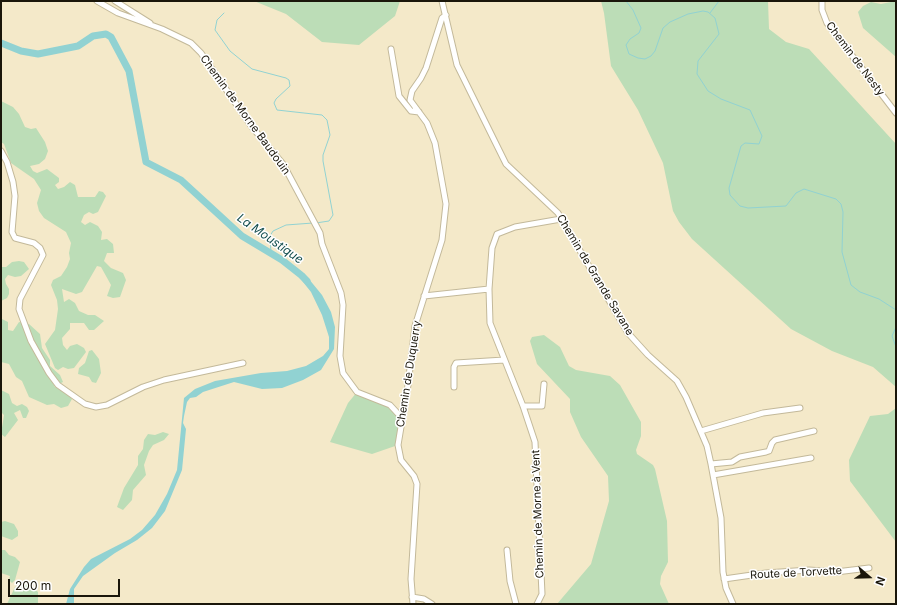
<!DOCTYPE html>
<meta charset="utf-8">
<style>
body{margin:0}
#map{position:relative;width:897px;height:605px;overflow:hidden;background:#f4e9c9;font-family:Inter,sans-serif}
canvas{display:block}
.frame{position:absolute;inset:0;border:2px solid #1a160a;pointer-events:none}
.north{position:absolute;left:849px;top:557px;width:40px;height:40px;-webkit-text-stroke:3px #fff;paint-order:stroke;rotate:110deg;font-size:11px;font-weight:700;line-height:16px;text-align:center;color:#1a160a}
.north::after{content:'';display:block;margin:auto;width:14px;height:18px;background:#1a160a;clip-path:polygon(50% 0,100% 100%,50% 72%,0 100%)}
.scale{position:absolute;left:8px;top:579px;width:112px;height:18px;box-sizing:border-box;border:2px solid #1a160a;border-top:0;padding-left:5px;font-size:12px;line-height:14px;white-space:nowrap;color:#1a160a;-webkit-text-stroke:3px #fff;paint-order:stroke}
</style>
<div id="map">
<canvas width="897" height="605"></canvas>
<div class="frame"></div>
<div class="north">N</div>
<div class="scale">200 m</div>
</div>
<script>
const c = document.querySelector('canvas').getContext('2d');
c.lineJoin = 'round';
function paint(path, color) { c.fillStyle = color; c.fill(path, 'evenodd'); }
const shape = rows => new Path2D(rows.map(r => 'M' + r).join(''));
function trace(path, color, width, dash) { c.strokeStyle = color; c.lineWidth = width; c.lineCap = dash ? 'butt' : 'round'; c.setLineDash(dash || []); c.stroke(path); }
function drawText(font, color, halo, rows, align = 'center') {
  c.font = font + ' Inter,sans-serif'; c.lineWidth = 3; c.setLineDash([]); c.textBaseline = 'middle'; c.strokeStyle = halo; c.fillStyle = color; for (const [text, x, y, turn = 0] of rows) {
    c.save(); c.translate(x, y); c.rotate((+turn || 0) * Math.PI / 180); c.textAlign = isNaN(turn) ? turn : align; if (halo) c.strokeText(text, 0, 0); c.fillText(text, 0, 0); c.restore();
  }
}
paint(shape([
 [254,1,400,1,395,16,359,45,322,42,286,14],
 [601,1,768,1,769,29,786,42,809,49,896,144,896,387,873,367,832,351,791,329,692,239,679,222,673,211,663,163,638,110,611,66,604,13],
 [896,1,896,57,863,28,858,12,863,6,871,2,881,4],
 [1,101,13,107,19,114,25,127,31,129,36,128,45,142,48,151,45,159,39,164,30,166,33,171,37,173,47,169,59,178,59,182,55,185,58,189,64,187,70,182,75,185,78,197,95,197,99,191,103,192,106,196,98,212,93,214,89,212,84,215,81,222,85,225,90,222,98,226,102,232,101,240,107,239,113,244,114,253,107,253,104,261,111,268,123,273,126,280,120,297,113,298,107,296,111,285,101,267,97,266,82,292,76,294,62,289,64,302,69,299,75,303,79,311,88,315,95,315,104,321,94,330,89,330,84,323,70,323,70,329,62,338,63,345,67,350,70,346,77,344,84,348,86,352,74,368,68,369,63,367,58,370,55,368,45,344,55,330,58,309,57,300,51,285,53,280,61,276,67,267,70,259,69,253,71,243,66,232,44,218,39,211,37,203,41,190,34,179,11,163,4,144,1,142],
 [19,261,24,262,29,269,21,276,15,277,8,275,5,279,6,284,9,289,9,294,7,298,1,301,1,267,6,267,12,262],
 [1,315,2,319,8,322,8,330,13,331,19,322,29,324,40,334,42,348,50,360,50,366,60,375,63,382,59,384,52,381,55,387,67,393,72,399,68,406,61,408,54,404,47,405,29,397,22,381,16,377,9,364,1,362],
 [544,335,560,347,569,366,576,370,610,376,620,385,641,422,641,436,636,450,637,454,653,465,655,469,667,521,668,562,661,576,660,584,669,604,557,604,591,564,609,501,608,476,581,437,570,412,570,399,537,364,530,341,532,337],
 [92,350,99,359,101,373,96,383,92,382,89,377,78,374,79,368,85,363,89,351],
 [1,390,9,394,12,403,17,406,22,404,27,407,29,411,26,418,23,418,20,410,14,413,18,420,5,437,1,434,4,415,1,412],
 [357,392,390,405,402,418,398,445,372,454,330,442,348,403],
 [896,408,896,542,850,481,849,460,870,416,888,414],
 [163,432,169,434,164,440,153,445,149,451,144,465,146,475,133,490,132,500,123,510,117,507,124,488,138,465,138,456,143,449,144,440,148,434,155,435],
 [5,521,14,524,18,531,18,536,12,540,1,536,1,522],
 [1,550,5,550,9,555,15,557,20,562,15,580,12,583,9,580,10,576,1,573],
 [23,585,31,585,38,592,38,604,7,604,15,587]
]), '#bcddb7');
paint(shape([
 [304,273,322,295,331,312,335,327,334,349,321,370,303,380,282,388,262,389,234,382,203,392,196,397,190,398,187,402,184,416,183,423,186,429,182,470,165,511,152,528,137,540,115,553,83,576,74,589,74,604,66,604,70,589,84,567,91,559,130,539,142,530,155,515,167,494,177,470,184,398,195,389,215,381,261,373,287,371,306,366,323,356,329,349,329,337,322,315,311,292,299,277]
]), '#91d2d2');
trace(shape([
 [626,1,633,10,641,28,639,33,630,39,626,45,629,54,638,58,645,59,651,56,655,51,663,28,670,22,688,14,703,11,708,12,715,18,719,34,698,61,697,74,708,91,721,99,750,110,762,136,759,144,745,143,741,146,729,188,730,195,740,206,748,208,786,206,796,193,804,189,836,199,841,204,843,212,842,252,851,285,860,292,879,299,896,310],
 [224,13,217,20,215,30,230,51,252,69,286,78,289,80,290,86,276,99,274,103,277,110,322,115,327,120,330,135,323,155,323,161,333,215,329,221,316,223],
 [710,13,719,1],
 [271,253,270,236,273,231,286,225,313,223],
 [896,327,892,336,896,347]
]), '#91d2d2', 1);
trace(shape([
 [1,43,21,51,38,54,78,46,93,36,106,34,111,37,129,71,146,162,181,180,242,236,282,260,301,275,307,281]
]), '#91d2d2', 7);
const minor = shape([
 [97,1,118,13,162,29,191,43,201,53,252,127,283,164,320,233,322,244,341,293,343,305,340,356,343,373,357,392,390,405,402,418],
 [115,1,150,23],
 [442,1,457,65,506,164,558,213,628,333,648,355,677,381,686,397,707,446,711,464,721,518,723,572,726,588,733,604],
 [822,1,822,10,827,23,896,113],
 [391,49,399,96,411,111,419,112],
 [1,151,7,162,13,182,15,196,12,232,15,238,34,243,40,248,43,255,20,299,19,309,31,341,49,373,58,385,85,404,96,407,107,405,143,387,164,380,243,363],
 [424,296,489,289],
 [454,387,454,367,456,363,504,360],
 [523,406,542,406,544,384],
 [701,431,763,413,800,408],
 [711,464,732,462,740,457,766,452,769,451,772,443,775,440,814,431],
 [713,475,811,458],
 [507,550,510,581,516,604],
 [724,579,766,573,809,570,836,572,869,568],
 [412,597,424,599,432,604],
 [413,604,411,579,417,484,414,476,401,460,398,445,408,385,415,326,442,240,446,204,435,143,427,123,410,100,412,91,421,78,426,68,442,18,446,15],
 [537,604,542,594,535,442,523,406,490,323,489,289,492,248,497,234,515,227,561,219]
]);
trace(minor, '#c3b99a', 7);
trace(minor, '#fff', 5);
drawText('11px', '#1a160a', '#fff', [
 ["Chemin de Nesty",855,59,53],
 ["Chemin de Morne Baudouin",245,115,54],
 ["Chemin de Grande Savane",595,275,59],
 ["Chemin de Duquerry",409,374,-81],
 ["Chemin de Morne à Vent",538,514,-92],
 ["Route de Torvette",796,573,-3]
]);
drawText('italic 12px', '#144e4e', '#fff', [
 ["La Moustique",270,239,35]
]);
</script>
